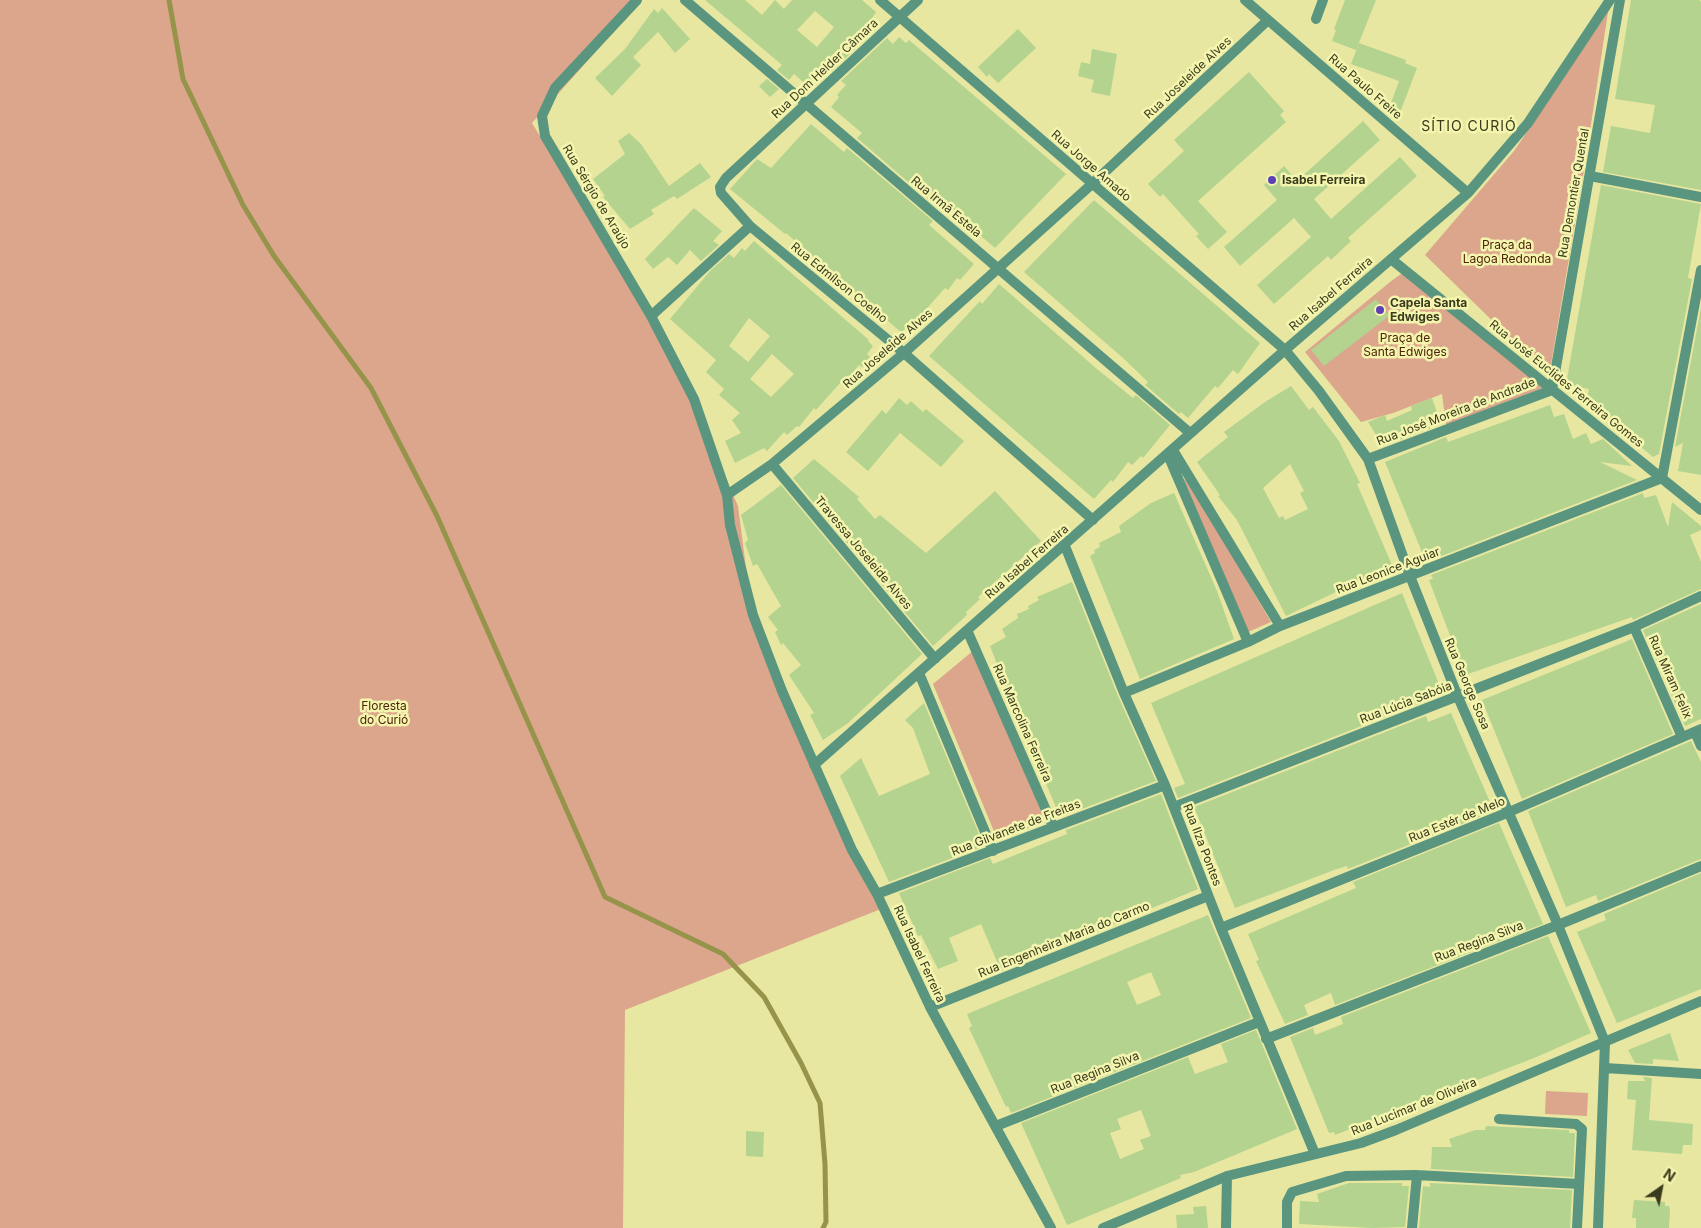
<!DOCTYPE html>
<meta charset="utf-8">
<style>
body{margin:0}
#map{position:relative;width:1701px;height:1228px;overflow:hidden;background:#e7e7a1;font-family:Inter,sans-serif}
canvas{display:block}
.north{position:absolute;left:1636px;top:1163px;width:50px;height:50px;-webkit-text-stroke:4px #f4f5ae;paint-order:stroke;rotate:33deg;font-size:14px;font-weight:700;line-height:20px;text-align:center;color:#3a3a1d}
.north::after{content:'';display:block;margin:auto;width:18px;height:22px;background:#3a3a1d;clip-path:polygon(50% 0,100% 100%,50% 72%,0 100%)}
</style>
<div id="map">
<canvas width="1701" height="1228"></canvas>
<div class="north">N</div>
</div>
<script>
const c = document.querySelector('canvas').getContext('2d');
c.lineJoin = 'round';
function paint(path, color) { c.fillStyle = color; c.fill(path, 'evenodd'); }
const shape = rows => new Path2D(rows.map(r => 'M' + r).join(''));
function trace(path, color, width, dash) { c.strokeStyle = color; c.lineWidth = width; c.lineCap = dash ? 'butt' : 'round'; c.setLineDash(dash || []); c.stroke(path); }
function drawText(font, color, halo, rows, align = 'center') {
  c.font = font + ' Inter,sans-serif'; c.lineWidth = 5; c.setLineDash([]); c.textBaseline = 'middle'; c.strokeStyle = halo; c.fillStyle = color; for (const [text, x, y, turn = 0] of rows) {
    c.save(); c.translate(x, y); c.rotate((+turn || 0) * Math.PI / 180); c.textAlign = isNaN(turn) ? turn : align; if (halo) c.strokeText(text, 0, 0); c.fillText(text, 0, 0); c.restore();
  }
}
paint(shape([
 [0,0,642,0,532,123,670,349,738,506,751,606,881,909,625,1010,623,1228,0,1228],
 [1608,12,1585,164,1549,376,1425,255,1514,151],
 [1409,268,1543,388,1446,425,1442,394,1393,413,1361,422,1305,352,1390,282],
 [1187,478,1271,622,1248,632,1184,480],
 [974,650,1045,821,998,841,933,684],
 [1546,1091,1588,1093,1587,1116,1545,1114]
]), '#dba68b');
trace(shape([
 [169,0,183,79,243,205,274,256,371,388,437,516,605,897,723,954,764,997,801,1063,820,1103,825,1164,826,1222,823,1228]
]), '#95944a', 5);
paint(shape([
 [705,0,745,0,762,15,775,0,784,9,792,0,862,0,876,12,869,23,876,29,831,72,824,66,809,87,794,74,789,80,777,70,782,65],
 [815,11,834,27,817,47,797,30],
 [1345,0,1376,0,1356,50,1332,41,1336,30,1334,29],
 [1631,0,1699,0,1701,2,1701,190,1603,172,1611,126,1650,133,1655,105,1615,99],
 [662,8,690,39,675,53,658,32,633,57,641,65,612,96,595,78,625,49,654,9,658,13],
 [1018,29,1036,48,998,83,989,74,987,77,978,67],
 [899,37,906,43,909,40,1066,174,995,248,946,206,942,211,857,138,862,133,831,107,839,97,837,95,846,85,841,81,887,38,893,44],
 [1359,43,1406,60,1405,63,1417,68,1399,115,1388,111,1399,81,1351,64],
 [1092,49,1117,54,1110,96,1091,92,1094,80,1078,76,1081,62,1090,64],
 [1249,72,1284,111,1280,115,1286,122,1198,201,1227,232,1208,249,1196,236,1199,234,1163,194,1160,197,1148,184,1184,151,1174,140],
 [767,79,779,89,770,97,759,86],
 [1363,121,1380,140,1314,199,1331,219,1400,157,1417,176,1348,238,1351,241,1331,260,1328,256,1274,304,1257,285,1311,237,1294,218,1240,266,1224,247,1277,200,1264,185,1284,166,1297,181],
 [811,124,844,152,847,148,933,221,929,225,974,264,960,280,957,278,948,290,945,288,912,325,909,322,902,333,786,233,785,234,730,189,757,159,771,168],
 [629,133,641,144,669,186,700,163,711,177,677,199,674,196,651,210,654,214,630,229,603,197,605,196,593,179,625,154,618,141],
 [1601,185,1701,204,1688,278,1692,279,1659,454,1653,457,1586,402,1589,389,1566,385],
 [1094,200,1260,343,1238,374,1233,370,1218,388,1215,386,1188,418,1181,412,1179,414,1145,385,1148,382,1123,358,1024,272],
 [694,208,722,231,713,241,719,245,701,261,690,250,677,265,668,257,653,269,645,259],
 [754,241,869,340,868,341,873,346,867,354,870,357,862,367,859,365,843,384,841,382,816,410,814,408,799,427,797,426,787,435,784,432,767,451,764,448,735,463,725,441,741,433,732,420,740,413,719,395,724,389,706,372,716,360,670,319,710,271,729,254,734,258,742,248,745,251],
 [749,318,770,336,748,362,729,346],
 [772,354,794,374,771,397,750,379],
 [999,284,1097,369,1133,398,1136,395,1170,425,1143,458,1141,456,1132,465,1128,462,1113,482,1111,480,1094,499,929,356,980,301,982,304],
 [1376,299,1389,316,1324,366,1311,350],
 [1701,307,1701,475,1678,471,1683,443,1675,447],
 [1291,386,1309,410,1313,407,1339,441,1360,483,1357,484,1392,565,1286,616,1237,520,1218,496,1220,495,1197,462,1228,437,1224,432,1265,402],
 [1290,464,1304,491,1300,493,1308,509,1285,520,1283,516,1279,518,1263,488],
 [899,398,907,405,911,401,923,412,926,409,964,441,941,467,900,433,868,471,846,452,882,410,886,414],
 [1432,398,1441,424,1383,446,1368,422,1385,415,1387,421,1412,410,1411,406],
 [1550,405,1554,417,1564,414,1573,439,1586,433,1591,444,1603,439,1632,466,1600,462,1637,480,1426,562,1385,462,1446,437,1448,442],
 [814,459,859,497,857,499,875,519,880,515,926,553,995,491,1041,541,978,597,980,599,966,612,967,615,933,646,793,478],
 [781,485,922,654,848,723,823,740,810,715,814,713,789,675,801,665,783,643,781,645,775,632,778,630,768,617,781,606,757,564,753,566,745,543,748,540,741,515],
 [1174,493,1217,591,1234,639,1140,679,1090,556,1095,553,1094,550,1100,547,1099,543,1121,532,1119,526,1151,503],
 [1643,493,1644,498,1656,495,1668,527,1672,502,1701,526,1701,530,1690,535,1701,562,1701,589,1633,620,1632,617,1465,675,1429,580,1433,579,1431,575],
 [1072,582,1118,696,1156,781,1060,817,1040,769,1038,770,990,646,1006,637,1002,629,1018,618,1017,614,1029,609,1028,606,1039,600,1037,597],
 [1402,593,1441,689,1418,699,1420,703,1178,798,1174,788,1185,784,1151,703],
 [1701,604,1701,719,1685,726,1686,728,1643,630],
 [1632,639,1673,734,1522,799,1482,700],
 [924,703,984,846,889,882,840,776,861,758,879,796,930,774,913,728,905,720],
 [1451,713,1494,811,1348,869,1347,866,1334,870,1235,908,1194,807,1426,716,1428,722],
 [1691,741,1701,762,1701,859,1598,901,1596,895,1566,907,1528,811],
 [1161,794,1198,889,1001,971,981,924,949,938,958,961,938,969,921,935,918,936,899,893,990,858,993,864,1067,834,1066,830],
 [1499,823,1543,924,1335,1005,1331,993,1304,1005,1308,1015,1285,1024,1256,961,1259,960,1248,934,1356,888,1353,882],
 [1701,873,1701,989,1617,1023,1577,932,1606,920,1604,914],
 [1208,915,1251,1018,1011,1113,1008,1106,1006,1107,969,1028,972,1026,967,1014],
 [1151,972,1161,995,1137,1005,1127,982],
 [1548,936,1591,1033,1534,1058,1335,1135,1334,1132,1329,1133,1290,1037,1313,1028,1315,1035,1343,1024,1341,1017],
 [1256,1030,1297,1129,1194,1172,1180,1175,1181,1178,1067,1225,1021,1123,1188,1057,1195,1074,1228,1062,1221,1044],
 [1141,1110,1151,1136,1140,1140,1144,1149,1120,1159,1110,1133,1121,1129,1117,1119],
 [1670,1033,1679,1061,1653,1059,1653,1064,1635,1063,1628,1050],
 [1643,1077,1652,1078,1649,1120,1693,1124,1692,1145,1683,1145,1682,1154,1632,1150,1636,1100,1627,1099,1628,1081,1645,1081],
 [1486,1126,1569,1130,1569,1133,1575,1133,1573,1177,1431,1169,1432,1147,1452,1147,1449,1139,1475,1130,1485,1130],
 [746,1131,764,1132,763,1157,746,1156],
 [1349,1183,1402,1183,1402,1186,1409,1186,1405,1227,1372,1228,1299,1224,1300,1201,1319,1202,1317,1194],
 [1430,1183,1572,1190,1570,1228,1419,1228,1423,1186,1430,1187],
 [1634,1200,1665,1202,1665,1206,1669,1206,1670,1210,1669,1228,1636,1228,1636,1218,1632,1218],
 [1206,1206,1208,1228,1177,1228,1176,1215,1194,1214,1193,1207]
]), '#b3d38f');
trace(shape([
 [637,0,555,88,542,116,545,136,651,316,694,399,727,495,730,525,753,615,782,691,852,850,877,894,930,1007,1051,1228],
 [685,0,1190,433],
 [880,0,1285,350,1319,391,1368,459,1410,576,1458,697,1558,925,1605,1042,1598,1228],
 [918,0,726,178,720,187,721,193,750,226,904,353,1093,520],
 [1245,0,1468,193],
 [1316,19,1323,0],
 [1590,176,1701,197],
 [1391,259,1701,510],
 [651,316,750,226],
 [1173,450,1280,626],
 [1168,455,1248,642],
 [1368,459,1552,390,1620,0],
 [772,464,935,659],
 [727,495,772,464,904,353,1092,184,1268,20],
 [1065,546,1124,693,1165,785,1221,928,1315,1154],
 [1634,627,1682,737],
 [967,630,1053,826],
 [919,673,993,851],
 [1124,693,1248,642,1280,626,1662,478,1701,270],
 [1695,732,1701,746],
 [814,765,1285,350,1468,193,1528,123,1610,0],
 [1174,807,1634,627,1701,596],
 [877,894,1165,785],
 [1221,928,1509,812,1701,729],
 [930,1007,1208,896],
 [1266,1039,1558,925,1701,866],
 [1605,1068,1701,1074],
 [1499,1119,1576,1124,1582,1129,1577,1228],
 [996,1126,1259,1022],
 [1103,1228,1227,1176,1361,1143,1396,1130,1701,1001],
 [1226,1228,1227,1176],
 [1287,1228,1287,1202,1292,1192,1346,1176,1417,1175,1579,1184],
 [1412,1228,1417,1175]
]), '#5a957f', 10);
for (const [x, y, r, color] of [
 [1272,180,5,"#5c40b8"],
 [1380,310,5,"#5c40b8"]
]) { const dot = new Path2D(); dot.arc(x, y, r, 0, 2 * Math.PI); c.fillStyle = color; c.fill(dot); trace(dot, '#f4f5ae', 2); }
drawText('12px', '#3a3a1d', '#f4f5ae', [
 ["Rua Dom Helder Câmara",825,69,-43],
 ["Rua Joseleide Alves",1188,78,-43],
 ["Rua Paulo Freire",1365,87,41],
 ["Rua Jorge Amado",1091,166,41],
 ["Rua Demontier Quental",1574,193,-80],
 ["Rua Sérgio de Araújo",596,197,59],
 ["Rua Irmã Estela",946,207,40],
 ["Rua Edmílson Coelho",839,283,39],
 ["Rua Isabel Ferreira",1331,294,-41],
 ["Rua Joseleide Alves",888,349,-41],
 ["Rua José Euclides Ferreira Gomes",1566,384,39],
 ["Rua José Moreira de Andrade",1456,412,-21],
 ["Travessa Joseleide Alves",863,553,50],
 ["Rua Isabel Ferreira",1027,562,-41],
 ["Rua Leonice Aguiar",1388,571,-21],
 ["Rua Miram Felix",1670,677,66],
 ["Rua George Sosa",1467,684,67],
 ["Rua Lúcia Sabóia",1406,703,-21],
 ["Rua Marcolina Ferreira",1022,723,66],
 ["Rua Estér de Melo",1457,820,-22],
 ["Rua Gilvanete de Freitas",1016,828,-21],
 ["Rua Ilza Pontes",1202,845,69],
 ["Rua Engenheira Maria do Carmo",1064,940,-22],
 ["Rua Regina Silva",1479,942,-21],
 ["Rua Isabel Ferreira",919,954,65],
 ["Rua Regina Silva",1095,1073,-22],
 ["Rua Lucimar de Oliveira",1414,1107,-22]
]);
drawText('bold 12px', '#3a3a1d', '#f4f5ae', [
 ["Isabel Ferreira",1282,180],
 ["Capela Santa",1390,303],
 ["Edwiges",1390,317]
], 'left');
drawText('12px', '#4f2307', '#f4f5ae', [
 ["Praça da",1507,245],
 ["Lagoa Redonda",1507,259],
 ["Praça de",1405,338],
 ["Santa Edwiges",1405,352],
 ["Floresta",384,706],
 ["do Curió",384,720]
]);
c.letterSpacing = '1px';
drawText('14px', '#3a3a1d', '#f4f5ae', [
 ["SÍTIO CURIÓ",1469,127]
]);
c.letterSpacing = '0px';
</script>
